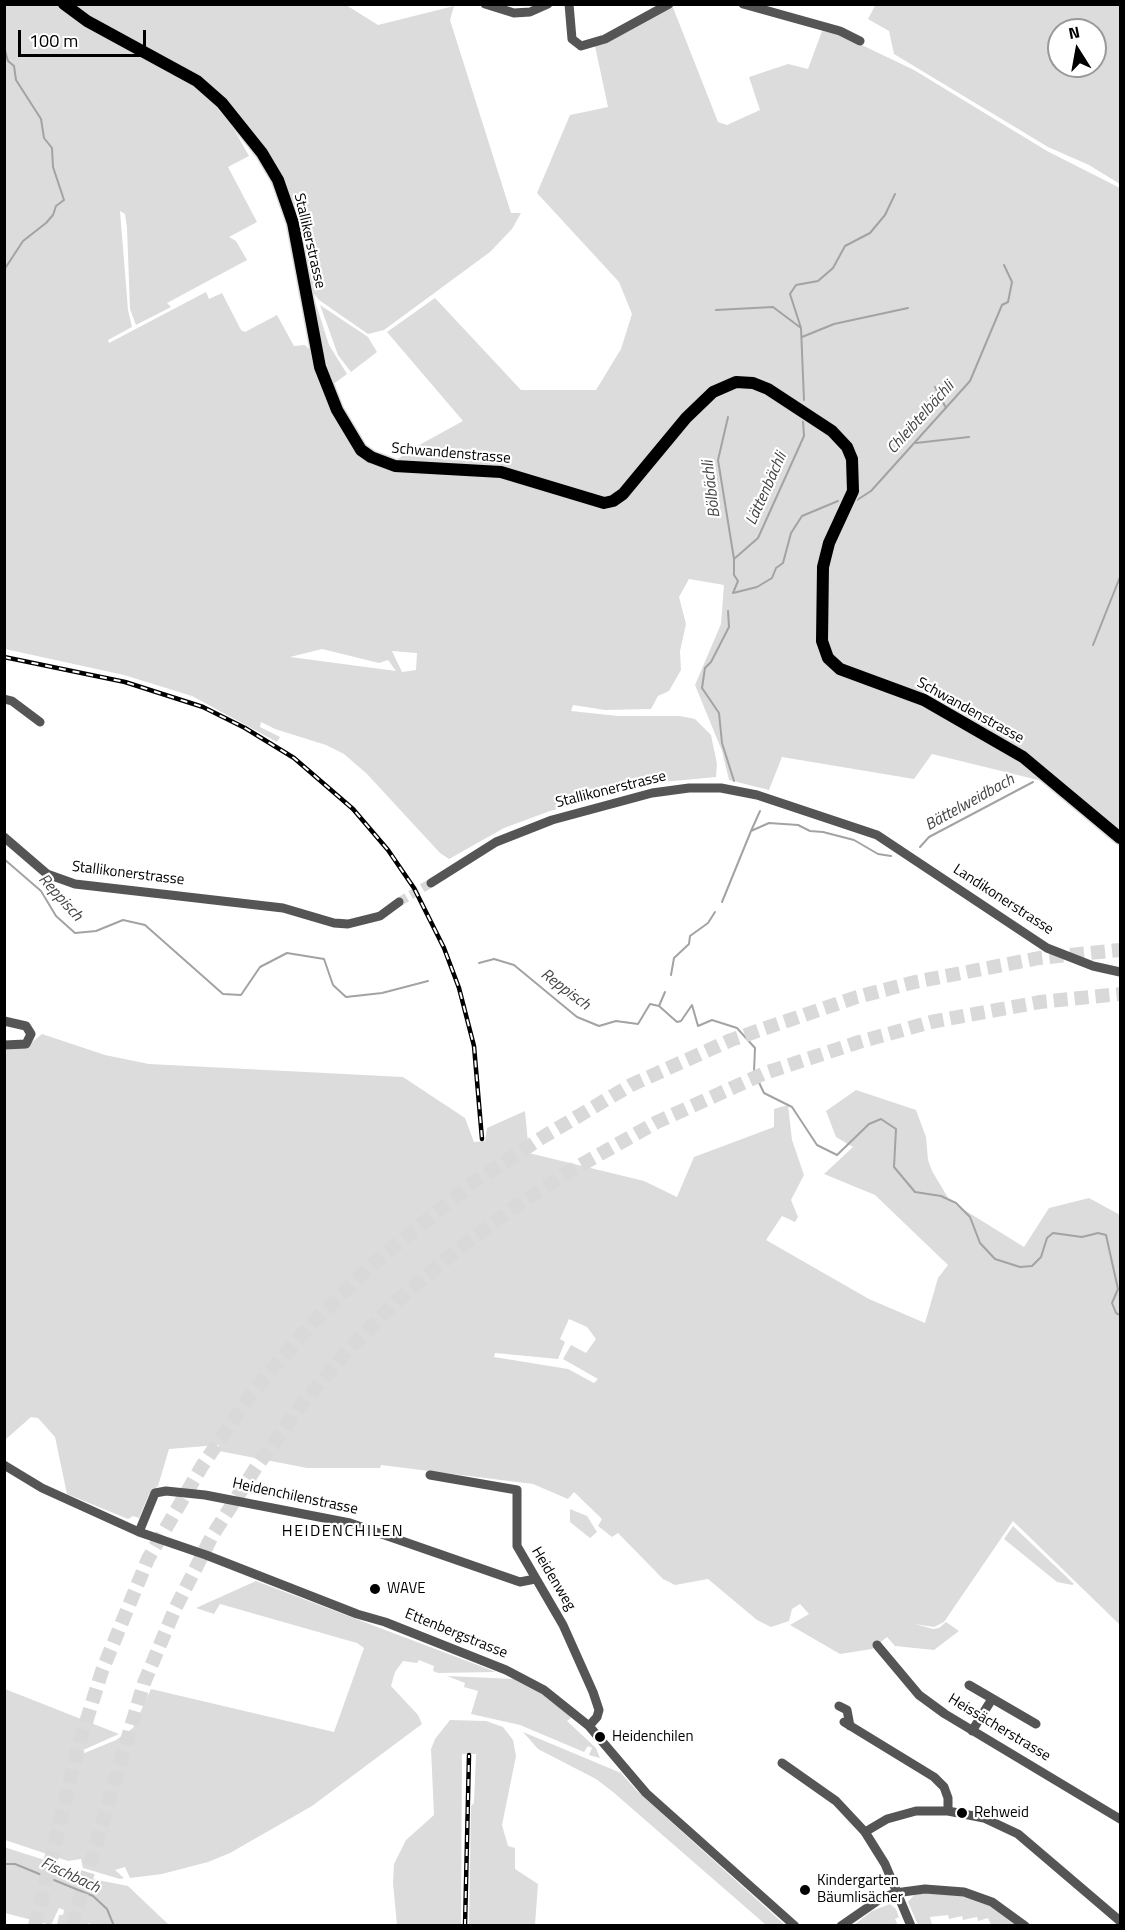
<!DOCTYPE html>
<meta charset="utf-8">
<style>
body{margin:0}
#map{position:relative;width:1125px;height:1930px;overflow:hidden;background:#fff;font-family:"Titillium Web",sans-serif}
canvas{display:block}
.frame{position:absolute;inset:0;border:6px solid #000;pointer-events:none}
.north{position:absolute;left:1047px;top:18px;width:60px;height:60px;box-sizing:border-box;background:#fff;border:2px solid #999;border-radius:50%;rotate:349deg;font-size:16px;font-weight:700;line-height:24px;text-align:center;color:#000}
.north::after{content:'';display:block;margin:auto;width:21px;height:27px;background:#000;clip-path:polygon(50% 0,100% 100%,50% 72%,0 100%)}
.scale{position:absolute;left:18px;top:30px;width:128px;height:27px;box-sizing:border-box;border:3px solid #000;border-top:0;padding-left:8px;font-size:18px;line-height:21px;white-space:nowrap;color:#000;-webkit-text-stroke:4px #fff;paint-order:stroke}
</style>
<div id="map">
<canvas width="1125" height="1930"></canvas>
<div class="frame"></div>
<div class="north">N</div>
<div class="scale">100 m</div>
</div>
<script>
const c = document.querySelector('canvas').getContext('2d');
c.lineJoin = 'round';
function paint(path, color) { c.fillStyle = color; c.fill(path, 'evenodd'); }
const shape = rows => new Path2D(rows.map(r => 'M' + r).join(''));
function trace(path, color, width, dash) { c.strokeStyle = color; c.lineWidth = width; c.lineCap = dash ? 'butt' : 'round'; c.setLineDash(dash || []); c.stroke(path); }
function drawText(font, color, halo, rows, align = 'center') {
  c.font = font + ' "Titillium Web",sans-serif'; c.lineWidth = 4.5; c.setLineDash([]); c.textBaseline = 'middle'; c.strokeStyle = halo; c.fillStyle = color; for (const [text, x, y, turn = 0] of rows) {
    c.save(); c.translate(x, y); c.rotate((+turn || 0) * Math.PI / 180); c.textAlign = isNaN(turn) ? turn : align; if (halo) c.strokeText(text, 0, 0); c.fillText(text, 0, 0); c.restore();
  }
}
paint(shape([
 [876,4,1120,5,1120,184,1089,165,1048,147,894,54,889,31,868,19],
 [1059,30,1095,30,1095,66,1059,66],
 [5,5,59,5,192,83,223,110,249,156,228,167,257,222,229,237,236,241,247,260,167,303,171,307,136,325,130,309,127,228,125,214,120,211,128,310,132,327,108,340,109,343,206,292,209,299,222,293,241,330,245,332,277,315,294,346,305,345,312,352,343,432,386,468,410,450,463,421,387,332,435,298,521,390,596,390,621,349,632,314,619,282,537,193,570,115,608,107,595,46,672,5,718,122,727,125,760,110,749,77,788,64,808,69,822,31,839,34,914,70,1047,151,1120,188,1120,832,1046,771,1038,780,932,754,914,779,782,757,769,790,729,780,722,751,695,685,721,624,724,585,689,579,679,597,686,624,680,651,681,670,669,691,658,696,651,709,605,710,573,705,571,711,618,716,680,716,695,719,711,735,717,764,716,777,652,783,550,811,504,828,449,859,440,853,367,774,344,754,326,745,275,729,261,722,260,727,280,737,277,742,192,696,124,675,5,649],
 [322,649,379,663,388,660,396,671,290,657],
 [392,651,417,653,416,670,402,672],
 [73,5,346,5,378,25,454,6,450,20,511,213,521,213,512,229,490,252,384,330,368,334,319,300,310,289,292,201,263,144,240,115,196,74,92,18],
 [312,299,316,304,329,345,347,374,332,385],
 [320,305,368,337,377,352,351,372,338,355],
 [42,1034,105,1055,149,1064,403,1077,465,1118,474,1142,485,1141,487,1128,525,1111,529,1153,644,1181,677,1197,694,1157,774,1127,774,1109,788,1105,792,1140,804,1175,791,1200,798,1217,795,1222,782,1216,766,1240,869,1299,925,1323,938,1278,948,1265,875,1195,824,1174,853,1147,836,1137,826,1111,856,1090,916,1110,926,1137,928,1160,932,1171,950,1201,1024,1247,1049,1208,1089,1198,1120,1215,1120,1625,1013,1521,944,1622,934,1627,915,1624,933,1629,939,1628,946,1622,959,1631,934,1650,895,1646,887,1637,872,1649,840,1654,790,1625,809,1614,800,1604,792,1609,789,1621,771,1627,757,1620,708,1579,675,1585,663,1579,618,1533,612,1537,598,1526,602,1519,574,1492,568,1499,533,1484,381,1465,380,1468,307,1468,219,1451,219,1445,169,1449,158,1486,149,1494,139,1518,133,1516,128,1519,67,1494,55,1437,38,1418,31,1417,5,1440,5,1045,32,1042],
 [569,1319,587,1327,596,1339,586,1353,571,1345,563,1359,598,1379,594,1383,568,1369,494,1357,495,1353,558,1359,565,1342,560,1339],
 [570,1509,587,1516,597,1532,590,1538,570,1522],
 [1013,1526,1074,1584,1072,1585,1057,1582,1004,1539],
 [256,1581,496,1672,438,1673,433,1671,434,1666,419,1660,417,1663,403,1661,395,1672,391,1686,418,1715,422,1724,312,1806,230,1853,208,1862,162,1874,130,1878,125,1867,115,1870,124,1878,120,1879,83,1868,81,1859,68,1861,5,1840,5,1689,119,1734,81,1751,82,1754,116,1740,133,1728,151,1689,334,1732,364,1648,357,1643,220,1604,214,1614,196,1608],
 [447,1676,514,1679,538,1691,569,1715,571,1718,567,1721,596,1748,600,1758,589,1755,592,1748,588,1746,584,1752,520,1725,471,1714,478,1691,464,1687,465,1683],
 [450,1720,486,1721,503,1727,513,1740,516,1756,502,1825,508,1846,515,1848,515,1869,538,1884,535,1925,469,1925,471,1806,474,1803,476,1754,462,1754,461,1925,397,1925,393,1883,394,1864,406,1840,434,1815,431,1749,435,1739],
 [523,1732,621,1773,637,1791,785,1925,766,1925,613,1792,596,1779,538,1749],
 [4,1847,54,1863,72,1875,128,1886,169,1925,95,1926,89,1923,88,1925,57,1925,59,1915,63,1915,64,1910,59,1908,51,1925,5,1913],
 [925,1893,963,1896,982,1902,997,1909,1019,1925,991,1925,988,1918,978,1921,977,1917,963,1920,962,1916,949,1919,948,1915,930,1917,932,1925,918,1925,908,1902,914,1895],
 [890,1904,896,1909,899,1917,895,1919,898,1925,854,1925,872,1911]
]), '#dcdcdc');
trace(shape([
 [4,47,8,61,14,66,16,80,41,119,44,138,52,148,53,167,64,200,56,206,53,215,46,223,23,241,4,270],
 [716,310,773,307,801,328,804,400],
 [801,328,790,294,796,285,818,281,833,268,845,246,870,233,885,215,895,194],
 [802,337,834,324,908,308],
 [935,387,946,408],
 [728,417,718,460,734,559],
 [916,443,969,437],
 [857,500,871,491,970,381,1002,305,1008,302,1012,282,1004,265],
 [733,593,738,581,734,575,734,559,758,538,804,436,803,421],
 [733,593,757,587,772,578,776,568,783,563,791,533,802,516,838,501],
 [728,611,729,627,711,662,705,668,702,688,719,713,722,743,734,781],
 [1093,645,1120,577],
 [751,831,760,811],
 [920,847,929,837,1033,782],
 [4,859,41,891,56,916,75,933,96,931,123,920,145,925,223,994,241,995,260,967,287,953,324,959,333,985,346,997,382,993,428,981],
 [722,902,751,831,769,823,798,825,810,831,823,832,854,840,878,854,891,856],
 [479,963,494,959,514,965,577,1017,599,1026,616,1021,638,1024,650,1004,659,1006,677,1022,681,1021,692,1005,698,1026,712,1020,737,1028,755,1048,754,1072,764,1093,792,1107,817,1145,837,1155,869,1124,881,1119,896,1129,894,1167,915,1192,941,1196,956,1203,970,1217,980,1243,995,1259,1020,1267,1032,1266,1041,1257,1047,1238,1053,1233,1082,1237,1098,1233,1106,1235,1118,1289,1112,1303,1116,1313,1120,1315],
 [671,975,674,958,689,944,690,936,708,923,715,912],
 [659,1006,665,992],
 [4,1864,15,1864,93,1896,107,1909,114,1926]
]), '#a3a3a3', 2);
trace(shape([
 [399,902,431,883]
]), '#d9d9d9', 9, [9, 4.5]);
trace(shape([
 [35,1926,78,1748,102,1671,148,1559,202,1466,254,1390,314,1321,375,1262,474,1182,543,1137,631,1085,731,1040,857,997,915,982,1039,958,1120,950],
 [72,1926,144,1683,175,1609,212,1536,255,1469,298,1409,347,1351,397,1301,452,1254,510,1210,563,1175,657,1122,765,1073,859,1042,931,1022,1040,1002,1120,994]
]), '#d9d9d9', 14, [14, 7]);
const major = shape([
 [64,4,87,21,197,81,222,103,262,153,278,180,293,223,320,367,337,410,361,450,371,457,395,466,501,472,604,503,613,501,623,494,686,418,713,392,736,382,753,383,768,389,832,431,847,447,852,459,853,491,829,543,823,567,822,641,828,658,840,669,924,700,1023,757,1120,838]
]);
trace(major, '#dbdbdb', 15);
trace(shape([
 [485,4,514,13,530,12,548,4],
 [569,4,572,39,581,46,605,39,669,4],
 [743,4,840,31,860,41],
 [4,699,12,701,40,722],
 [4,837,47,874,75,884,283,908,334,923,348,924,380,916,399,902],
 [431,883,496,842,552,820,652,793,689,788,721,788,757,795,877,835,1047,948,1093,966,1120,972],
 [4,1021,26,1026,31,1034,26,1044,4,1045],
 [4,1465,42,1488,139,1532,206,1555,357,1614,385,1622,506,1670,544,1690,589,1726,646,1793,795,1926],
 [430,1475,517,1490,517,1546,563,1625,593,1692,599,1710,597,1717,589,1726],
 [139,1532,155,1493,166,1491,205,1495,350,1523,520,1582,535,1579],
 [877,1645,919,1695,945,1714,1120,1819],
 [969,1685,1036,1724],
 [839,1706,847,1710,850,1726],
 [844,1722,934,1777,944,1787,948,1798,948,1811],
 [972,1731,992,1699],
 [782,1763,836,1801,865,1832,885,1864,911,1926],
 [865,1832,887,1819,916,1811,948,1811,984,1818,1018,1834,1120,1921],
 [841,1926,880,1899,895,1893,925,1889,964,1892,992,1902,1025,1926]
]), '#555', 9);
trace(major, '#000', 12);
const rail = shape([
 [4,657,125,682,203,707,245,728,294,758,353,809,388,850,414,888,444,948,459,988,474,1046,482,1139],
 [465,1926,469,1755]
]);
trace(rail, '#000', 4.5);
trace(rail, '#fff', 2, [7]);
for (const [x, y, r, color] of [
 [375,1589,6,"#000"],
 [600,1737,6,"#000"],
 [962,1813,6,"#000"],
 [805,1890,6,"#000"]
]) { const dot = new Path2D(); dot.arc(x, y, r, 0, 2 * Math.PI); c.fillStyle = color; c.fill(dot); trace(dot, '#fff', 2); }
drawText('15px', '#000', '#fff', [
 ["Stallikerstrasse",309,241,77],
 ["Schwandenstrasse",451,454,5],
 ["Schwandenstrasse",970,711,29],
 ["Stallikonerstrasse",611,790,-14],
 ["Stallikonerstrasse",128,874,7],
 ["Landikonerstrasse",1003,900,33],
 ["Heidenchilenstrasse",295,1497,12],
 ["Heidenweg",553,1579,59],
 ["Ettenbergstrasse",456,1634,22],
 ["Heissächerstrasse",999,1728,31]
]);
drawText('15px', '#000', '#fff', [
 ["WAVE",387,1589],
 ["Heidenchilen",612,1737],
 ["Rehweid",974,1813],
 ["Kindergarten",817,1881],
 ["Bäumlisächer",817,1898]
], 'left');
drawText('italic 16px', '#444', '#fff', [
 ["Chleibtelbächli",921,418,-48],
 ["Bölbächli",712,489,-97],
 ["Lättenbächli",767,489,-66],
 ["Bättelweidbach",970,803,-29],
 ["Reppisch",60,898,48],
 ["Reppisch",565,990,37],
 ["Fischbach",70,1876,25]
]);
c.letterSpacing = '1.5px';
drawText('16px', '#000', '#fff', [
 ["HEIDENCHILEN",343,1532]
]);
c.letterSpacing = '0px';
</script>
